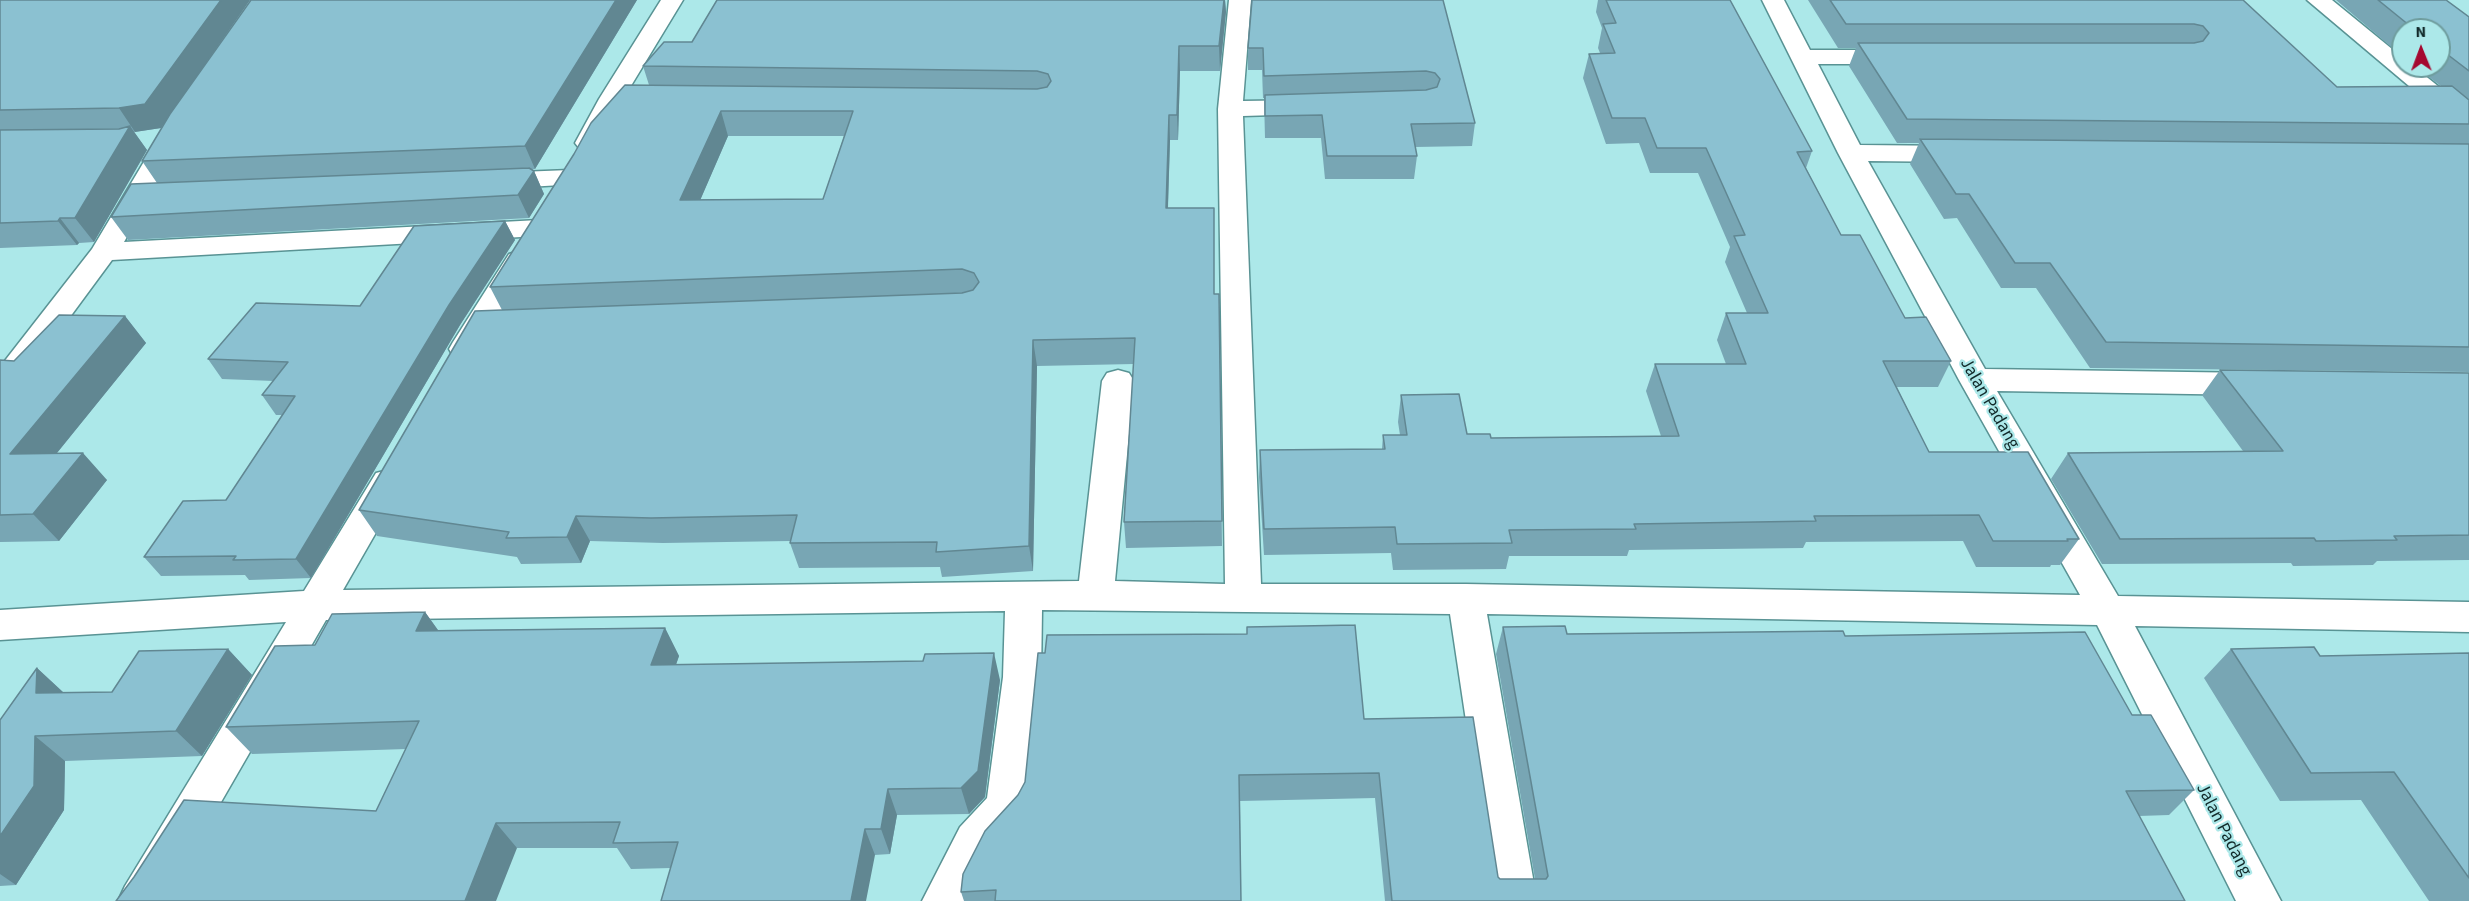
<!DOCTYPE html>
<style>
body{margin:0}
#map{position:relative;width:2469px;height:901px;overflow:hidden;background:#ace8e9;font-family:"Source Sans 3",sans-serif}
canvas{display:block}
.north{position:absolute;left:2391px;top:18px;width:60px;height:60px;box-sizing:border-box;background:#ace8e9;border:2px solid #6e9c9d;border-radius:50%;rotate:359deg;font-size:16px;font-weight:700;line-height:24px;text-align:center;color:#122a2a}
.north::after{content:'';display:block;margin:auto;width:21px;height:27px;background:#a50830;clip-path:polygon(50% 0,100% 100%,50% 72%,0 100%)}
</style>
<div id="map">
<canvas width="2469" height="901"></canvas>
<div class="north">N</div>
</div>
<script>
const c = document.querySelector('canvas').getContext('2d');
c.lineJoin = 'round';
const shape = rows => new Path2D(rows.map(r => 'M' + r).join(''));
function trace(path, color, width, dash) { c.strokeStyle = color; c.lineWidth = width; c.lineCap = dash ? 'butt' : 'round'; c.setLineDash(dash || []); c.stroke(path); }
function paint(path, color) { c.fillStyle = color; c.fill(path, 'evenodd'); }
function drawText(font, color, halo, rows, align = 'center') {
  c.font = font + ' "Source Sans 3",sans-serif'; c.lineWidth = 4.5; c.setLineDash([]); c.textBaseline = 'middle'; c.strokeStyle = halo; c.fillStyle = color; for (const [text, x, y, turn = 0] of rows) {
    c.save(); c.translate(x, y); c.rotate((+turn || 0) * Math.PI / 180); c.textAlign = isNaN(turn) ? turn : align; if (halo) c.strokeText(text, 0, 0); c.fillText(text, 0, 0); c.restore();
  }
}
const minor = shape([
 [661,0,683,0,623,99,597,148,588,151,579,148,575,143,599,99,661,0],
 [1229,0,1251,0,1243,101,1309,100,1318,102,1321,107,1318,112,1309,114,1243,116,1261,584,1466,584,2080,595,1959,380,1838,153,1762,0,1784,0,1810,50,1897,50,1905,52,1909,57,1905,62,1897,64,1818,64,1860,145,1960,146,1969,148,1973,154,1969,160,1960,162,1868,161,1985,369,2255,373,2266,376,2271,384,2266,392,2255,395,1997,391,2118,596,2469,602,2469,632,2135,626,2281,901,2236,901,2097,625,1487,614,1537,901,1493,901,1450,614,1042,610,1041,677,1028,806,1022,819,990,855,967,901,922,901,960,827,987,798,1003,677,1005,611,326,620,164,901,118,901,125,886,286,622,0,640,0,610,304,591,376,473,388,470,400,473,405,482,343,590,1079,581,1102,381,1107,373,1118,370,1129,373,1134,381,1115,581,1225,584,1218,109,1229,0],
 [2307,0,2332,0,2403,58,2403,66,2413,66,2469,111,2469,132,2460,129,2307,0],
 [173,125,182,128,186,133,124,242,539,220,549,222,553,228,549,234,539,236,112,260,11,397,0,400,0,367,92,249,164,128,173,125],
 [570,170,579,172,583,178,579,184,493,189,484,187,480,181,484,175,493,173,570,170],
 [519,251,529,254,533,260,475,356,464,359,453,356,449,349,453,342,509,254,519,251]
]);
trace(minor, '#599394', 3);
paint(minor, '#fff');
paint(shape([
 [0,0,250,0,207,61,637,0,535,169,531,169,534,171,544,194,529,218,128,240,111,217,157,183,142,161,169,117,161,128,134,132,147,150,94,242,79,243,77,245,0,248],
 [717,0,1225,0,1226,12,1220,71,1180,71,1178,140,1170,140,1168,208,1214,294,1219,294,1222,546,1126,548,1124,522,1134,364,1037,366,1033,571,942,577,940,567,799,568,790,543,790,541,663,543,590,541,581,563,521,564,517,557,377,536,359,510,502,310,490,287,649,85,643,66,692,42],
 [728,136,844,136,823,199,700,200],
 [1443,0,1475,123,1472,146,1415,147,1417,156,1414,179,1325,179,1321,138,1265,138,1264,98,1263,98,1262,70,1248,70,1248,48],
 [1598,0,1730,0,1812,151,1806,168,1841,235,1905,318,1951,361,1938,387,1897,387,1929,452,2079,539,2060,565,2051,565,2050,567,1976,567,1963,541,1806,542,1803,548,1629,550,1627,556,1509,556,1506,569,1393,570,1391,553,1264,555,1259,477,1260,450,1382,449,1383,435,1400,435,1398,422,1401,395,1467,434,1491,438,1661,436,1646,391,1655,364,1726,364,1717,340,1726,313,1747,313,1725,262,1730,247,1698,173,1650,173,1639,143,1606,144,1583,78,1589,54,1600,53,1598,48,1602,28,1596,12],
 [1808,0,2243,0,2337,87,2441,86,2414,66,2439,66,2439,30,2403,30,2403,57,2336,0,2446,0,2469,17,2469,372,2090,368,2036,288,2001,288,1957,218,1944,219,1910,164,1919,143,1897,143,1849,66,1856,48,1838,48],
 [505,221,515,240,460,325,311,578,249,580,245,575,161,576,144,557,226,500,282,415,276,415,262,395,274,381,222,379,208,359,360,306],
 [125,316,146,343,57,453,107,480,59,541,0,542,0,360,14,361],
 [2220,370,2469,373,2469,560,2377,561,2373,565,2293,566,2291,563,2102,564,2051,479,2068,453,2243,451,2202,395],
 [425,612,438,630,665,628,679,656,676,665,1000,680,985,797,969,814,897,815,890,854,671,868,631,869,617,848,517,848,376,811,406,749,252,754,226,727,315,645],
 [1503,627,1567,634,1845,636,2132,715,2194,790,2169,815,2139,816,2185,901,1385,901,1375,798,1240,801,1241,901,964,901,961,892,1018,795,1025,782,1045,653,1364,719,1498,877,1500,879,1535,879,1496,654],
 [228,649,252,675,202,756,65,761,64,810,16,885,0,886,0,720,37,668,64,693,112,692],
 [2231,649,2320,656,2469,653,2469,901,2429,901,2361,800,2280,801,2204,678]
]), '#78a6b4');
paint(shape([
 [221,0,250,0,161,128,135,132,119,108],
 [616,0,637,0,535,169,525,146],
 [1224,0,1225,0,1226,12,1220,71,1219,46],
 [1179,46,1180,71,1178,140,1177,115],
 [721,111,728,136,689,226,680,200],
 [1169,115,1170,140,1167,234,1166,208],
 [130,126,147,150,94,242,75,218],
 [534,171,544,194,529,218,518,195],
 [60,218,79,243,77,245,58,221],
 [505,221,515,240,460,325,311,578,296,559,449,305],
 [125,316,146,343,35,480,10,454],
 [1033,340,1037,366,1033,571,1029,546],
 [83,453,107,480,59,541,33,514],
 [576,516,590,541,581,563,567,537],
 [425,612,445,640,416,631],
 [665,628,679,656,666,692,651,665],
 [228,649,252,675,202,756,176,731],
 [994,653,1000,680,985,797,969,814,961,788],
 [37,668,65,694,36,693],
 [35,736,65,761,64,810,16,885,0,874,0,836],
 [888,789,897,815,890,854,881,829],
 [496,823,517,848,496,901,465,901],
 [865,829,875,855,866,901,851,901]
]), '#618792');
const building = shape([
 [0,0,221,0,145,104,119,108,0,110,0,0],
 [251,0,616,0,525,146,142,161,170,114,251,0],
 [717,0,1224,0,1219,46,1179,46,1177,115,1169,115,1166,208,1214,208,1214,294,1219,294,1222,521,1124,522,1135,338,1033,340,1029,546,936,552,937,542,790,543,797,515,651,518,576,516,567,537,506,538,509,532,359,510,475,311,962,293,973,290,979,282,974,273,962,269,490,287,574,154,591,123,625,85,1037,89,1047,87,1051,81,1048,74,1037,71,643,66,664,42,692,42,717,0],
 [721,111,853,111,823,199,680,200,721,111],
 [1252,0,1443,0,1475,123,1411,124,1417,156,1327,156,1322,115,1265,116,1265,95,1426,90,1437,87,1440,79,1435,73,1426,71,1264,76,1263,48,1248,48,1252,0],
 [1606,0,1730,0,1812,151,1797,152,1841,235,1860,235,1905,318,1926,317,1951,361,1883,361,1929,452,2028,452,2079,539,2067,539,2068,541,1993,541,1979,515,1814,516,1816,521,1634,524,1636,529,1509,530,1512,543,1397,544,1395,527,1264,529,1260,450,1385,449,1383,435,1407,435,1401,395,1459,394,1467,434,1490,434,1491,438,1679,436,1655,364,1746,364,1726,313,1768,313,1734,236,1745,235,1706,148,1657,148,1645,118,1612,118,1589,54,1615,53,1603,24,1616,23,1606,0],
 [1830,0,2243,0,2337,87,2452,86,2469,100,2469,124,1907,119,1858,43,2194,43,2203,41,2209,33,2203,26,2194,24,1846,24,1830,0],
 [2378,0,2446,0,2469,17,2469,71,2439,48,2439,30,2415,30,2378,0],
 [130,126,75,218,60,218,58,221,0,223,0,130,119,129,130,126],
 [1920,139,2469,144,2469,347,2106,342,2050,263,2015,263,1969,194,1956,194,1920,139],
 [529,168,534,171,518,195,111,217,131,184,529,168],
 [505,221,449,305,296,559,233,560,236,556,144,557,183,501,226,500,295,396,262,395,288,362,208,359,256,303,360,306,414,226,505,221],
 [59,315,125,316,10,454,83,453,33,514,0,515,0,360,14,361,59,315],
 [2220,370,2469,373,2469,535,2394,536,2397,540,2316,541,2314,538,2120,539,2068,453,2283,451,2220,370],
 [425,612,416,631,665,628,651,665,923,661,925,654,994,653,978,771,961,788,888,789,881,829,865,829,851,901,661,901,678,842,613,843,620,822,496,823,465,901,116,901,134,877,184,800,376,811,419,721,226,727,275,646,315,645,332,614,425,612],
 [1355,625,1364,719,1473,717,1498,877,1500,879,1546,879,1548,876,1503,627,1565,626,1567,634,1843,631,1845,636,2085,632,2132,715,2151,715,2194,790,2126,791,2185,901,1392,901,1379,773,1239,775,1241,901,995,901,996,890,961,892,963,874,985,831,1018,795,1025,782,1038,653,1045,653,1047,635,1247,634,1247,627,1355,625],
 [2314,647,2320,656,2469,653,2469,878,2394,772,2311,773,2231,649,2314,647],
 [228,649,176,731,35,736,34,786,0,836,0,720,37,668,36,693,112,692,139,651,228,649]
]);
paint(building, '#8bc1d1');
trace(building, '#618792', 1.5);
drawText('18px', '#122a2a', '#ace8e9', [
 ["Jalan Padang",1989,404,60],
 ["Jalan Padang",2223,830,63]
]);
</script>
